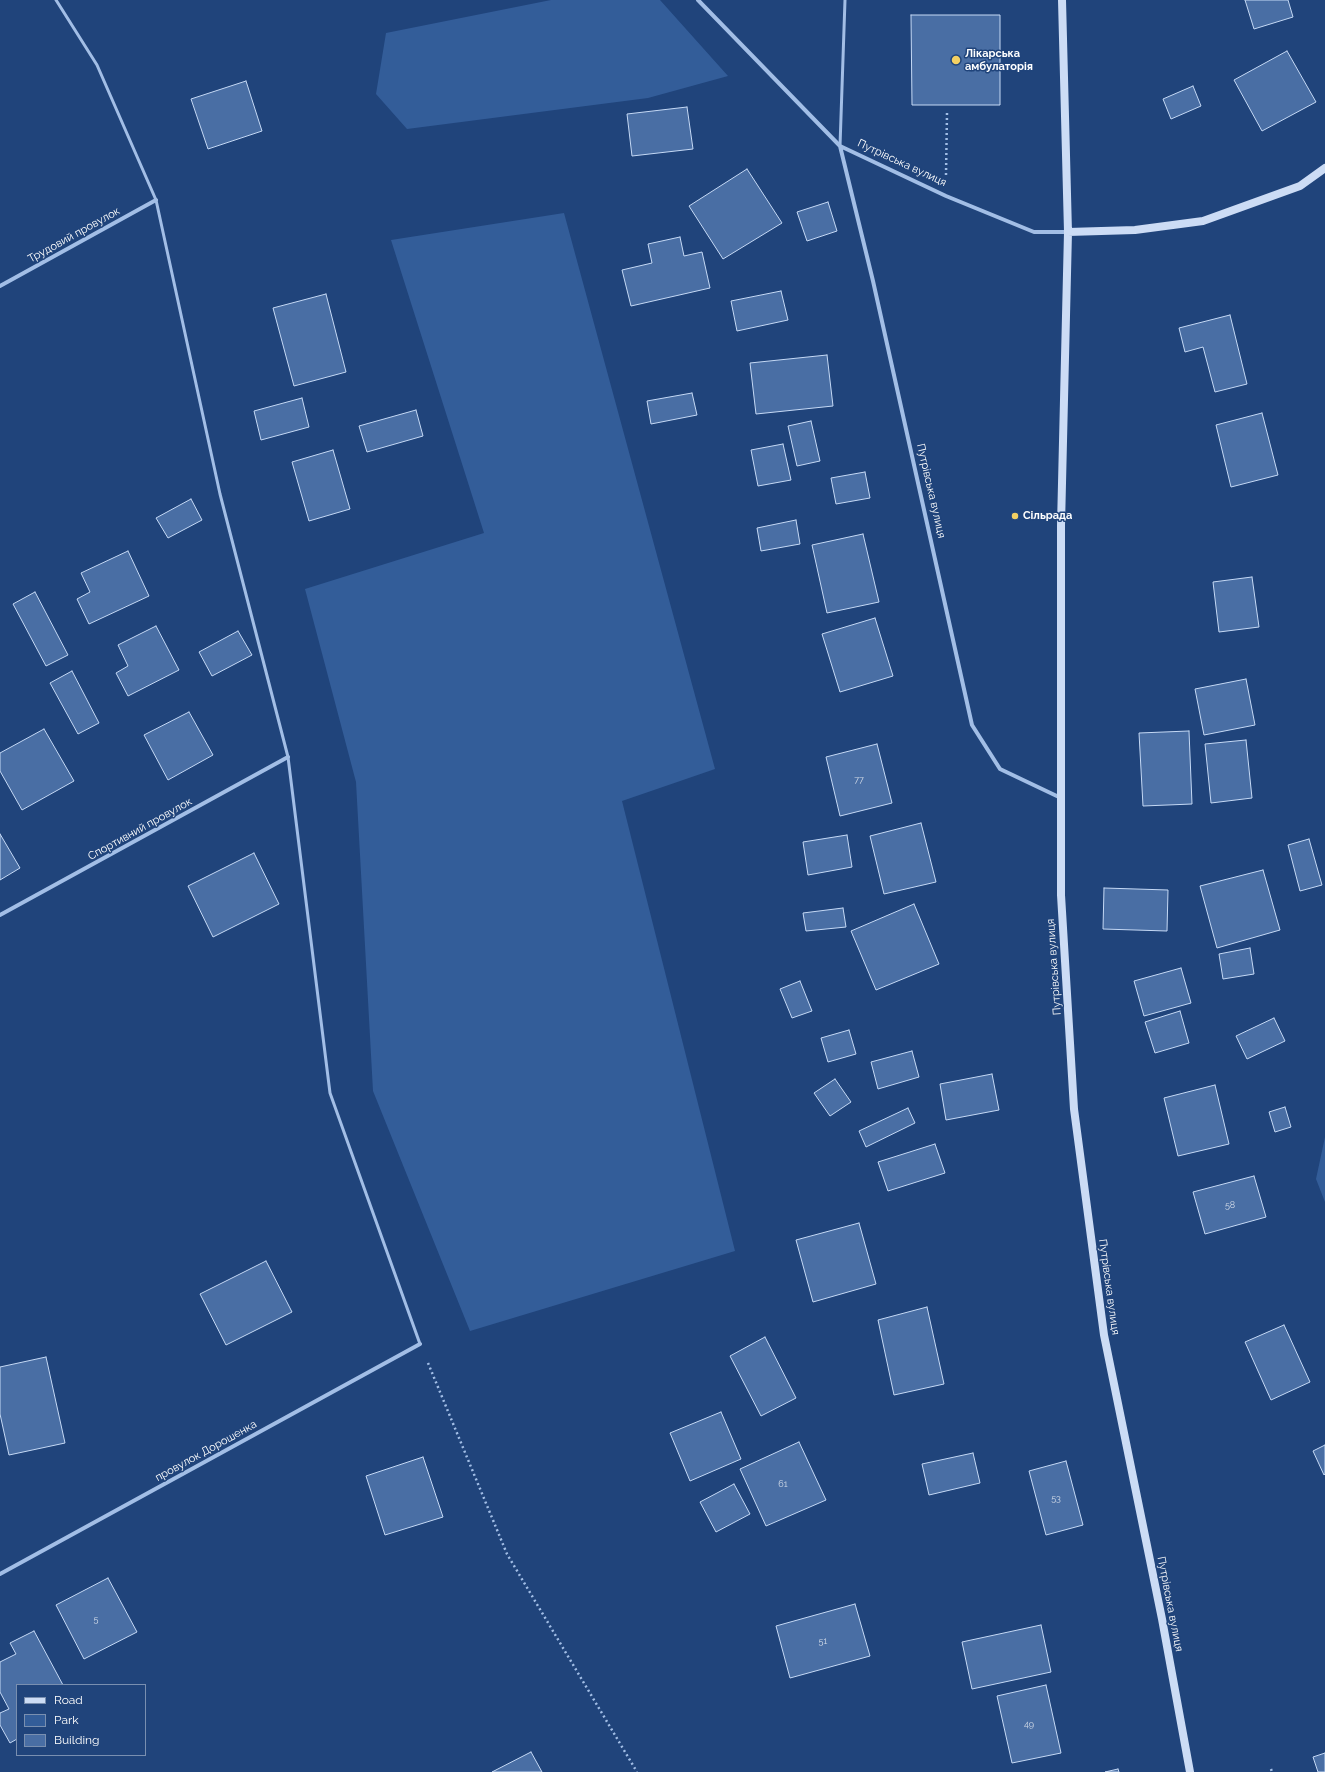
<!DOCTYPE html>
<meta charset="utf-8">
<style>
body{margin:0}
#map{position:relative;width:1325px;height:1772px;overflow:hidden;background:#20447b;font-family:Raleway,sans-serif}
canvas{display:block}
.legend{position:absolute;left:16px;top:1684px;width:130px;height:72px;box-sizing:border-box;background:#20447b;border:1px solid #798fb0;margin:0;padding:5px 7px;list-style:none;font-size:12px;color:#fff}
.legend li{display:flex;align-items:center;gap:8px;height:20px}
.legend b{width:20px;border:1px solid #798fb0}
</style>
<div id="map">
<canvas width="1325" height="1772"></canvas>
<ul class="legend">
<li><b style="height:5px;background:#ccdcf5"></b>Road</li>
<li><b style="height:11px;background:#335d99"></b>Park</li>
<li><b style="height:11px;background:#496ea4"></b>Building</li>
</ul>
</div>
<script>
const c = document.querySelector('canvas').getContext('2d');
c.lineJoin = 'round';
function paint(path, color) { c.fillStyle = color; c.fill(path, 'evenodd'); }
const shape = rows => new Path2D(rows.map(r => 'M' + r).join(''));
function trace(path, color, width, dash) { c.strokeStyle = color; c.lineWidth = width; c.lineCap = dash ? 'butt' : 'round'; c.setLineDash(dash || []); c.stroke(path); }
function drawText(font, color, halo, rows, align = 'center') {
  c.font = font + ' Raleway,sans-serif'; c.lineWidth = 3; c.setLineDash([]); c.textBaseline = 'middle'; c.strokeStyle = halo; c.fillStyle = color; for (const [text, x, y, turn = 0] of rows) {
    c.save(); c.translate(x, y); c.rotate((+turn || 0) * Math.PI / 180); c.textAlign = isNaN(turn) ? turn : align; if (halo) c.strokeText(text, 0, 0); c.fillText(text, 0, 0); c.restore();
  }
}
paint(shape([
 [551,0,660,0,728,76,648,98,407,129,376,94,386,33],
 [564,213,715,769,622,801,735,1251,470,1331,373,1091,356,782,305,589,484,533,391,240],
 [1325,1137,1325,1202,1316,1179]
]), '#335d99');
const building = shape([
 [1245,0,1288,0,1293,17,1254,29,1245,0],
 [911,15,1000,15,1000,105,912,105,911,15],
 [1287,51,1316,102,1262,131,1234,80,1287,51],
 [246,81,262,131,208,149,191,99,246,81],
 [1193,86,1201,106,1171,119,1163,99,1193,86],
 [687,107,693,149,632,156,627,114,687,107],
 [747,169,782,223,723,259,689,206,747,169],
 [828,202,837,231,807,241,797,212,828,202],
 [680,237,684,256,702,252,710,288,631,306,622,270,652,263,648,244,680,237],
 [781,291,788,320,737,331,731,301,781,291],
 [326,294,346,372,294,386,273,308,326,294],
 [1230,315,1247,384,1215,392,1203,347,1185,352,1179,328,1230,315],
 [827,355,833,406,756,414,750,363,827,355],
 [692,393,697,415,651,424,647,401,692,393],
 [302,398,309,427,261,440,254,411,302,398],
 [416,410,423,436,367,452,359,426,416,410],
 [1262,413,1278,475,1231,487,1216,425,1262,413],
 [811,421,820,461,797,466,788,426,811,421],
 [783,444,791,480,758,486,751,450,783,444],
 [333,450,350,509,309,521,292,462,333,450],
 [865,472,870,498,836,504,831,478,865,472],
 [191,499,202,520,168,538,156,518,191,499],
 [796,520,800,544,761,551,757,528,796,520],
 [863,534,879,602,827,613,812,545,863,534],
 [128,551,149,596,89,624,77,599,90,592,81,573,128,551],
 [1252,577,1259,627,1219,632,1213,582,1252,577],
 [35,592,68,655,46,666,13,604,35,592],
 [875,618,893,676,840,692,822,634,875,618],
 [156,626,179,670,128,696,116,673,128,666,118,645,156,626],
 [238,631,252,655,212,676,199,652,238,631],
 [72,671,99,723,78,734,50,683,72,671],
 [1246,679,1255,725,1204,735,1195,689,1246,679],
 [189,712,213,755,168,780,144,735,189,712],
 [44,729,74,781,22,810,0,771,0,753,44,729],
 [1189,731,1192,804,1143,806,1139,733,1189,731],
 [1246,740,1252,798,1211,803,1205,744,1246,740],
 [877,744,892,803,840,816,826,757,877,744],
 [921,823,936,882,884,894,870,836,921,823],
 [0,834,20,868,0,880,0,834],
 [847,835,852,867,808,875,803,842,847,835],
 [1309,839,1322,885,1300,891,1288,845,1309,839],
 [254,853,279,904,213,937,188,886,254,853],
 [1263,870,1280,930,1217,948,1200,886,1263,870],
 [1104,888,1168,890,1167,931,1103,929,1104,888],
 [914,904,939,964,876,990,851,931,914,904],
 [843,908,846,927,806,931,803,913,843,908],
 [1250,948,1254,974,1223,979,1219,954,1250,948],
 [1181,968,1191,1003,1144,1016,1134,981,1181,968],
 [800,981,812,1011,792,1018,780,989,800,981],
 [1180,1011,1189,1043,1155,1053,1145,1022,1180,1011],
 [1274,1018,1285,1041,1247,1059,1236,1036,1274,1018],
 [849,1030,856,1054,828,1062,821,1038,849,1030],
 [912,1051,919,1077,878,1089,871,1062,912,1051],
 [992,1074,999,1110,946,1120,940,1084,992,1074],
 [835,1079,851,1102,830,1116,814,1093,835,1079],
 [1215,1085,1229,1144,1178,1156,1164,1098,1215,1085],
 [1285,1107,1291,1127,1275,1132,1269,1112,1285,1107],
 [908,1108,915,1123,866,1147,859,1131,908,1108],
 [935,1144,945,1173,888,1191,878,1162,935,1144],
 [1254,1176,1266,1217,1205,1234,1193,1192,1254,1176],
 [859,1223,876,1284,813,1302,796,1240,859,1223],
 [266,1261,292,1312,226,1345,200,1294,266,1261],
 [927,1307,944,1384,894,1395,878,1320,927,1307],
 [1284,1325,1310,1382,1271,1400,1245,1342,1284,1325],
 [765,1337,796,1398,761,1416,730,1356,765,1337],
 [46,1357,65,1443,9,1455,0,1414,0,1367,46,1357],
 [721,1412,741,1459,690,1481,670,1433,721,1412],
 [799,1442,826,1500,766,1526,740,1469,799,1442],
 [1325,1445,1325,1474,1324,1475,1313,1451,1325,1445],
 [973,1453,980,1483,929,1495,922,1464,973,1453],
 [423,1457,443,1517,385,1535,366,1476,423,1457],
 [1066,1461,1083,1525,1046,1535,1029,1471,1066,1461],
 [734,1484,750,1514,716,1532,700,1502,734,1484],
 [108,1578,137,1632,84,1659,56,1605,108,1578],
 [855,1604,870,1656,790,1678,776,1626,855,1604],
 [1041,1625,1051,1672,972,1689,962,1642,1041,1625],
 [34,1631,63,1685,17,1685,17,1739,10,1743,0,1725,0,1713,9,1709,0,1692,0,1662,16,1654,10,1643,34,1631],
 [1046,1685,1061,1753,1012,1763,997,1696,1046,1685],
 [531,1752,542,1772,492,1772,531,1752],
 [1325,1753,1325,1772,1318,1772,1313,1757,1325,1753],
 [1118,1769,1119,1772,1105,1772,1118,1769]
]);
paint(building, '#496ea4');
trace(building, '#c5d9f5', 1);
trace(shape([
 [946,175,947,113],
 [428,1363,507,1554,637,1772],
 [1271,1769,1272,1772]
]), '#a2bee6', 2.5, [2, 3]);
trace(shape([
 [56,0,97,65,156,200,220,494,288,757,330,1093,420,1344],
 [840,146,845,0]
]), '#a2bee6', 3);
trace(shape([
 [698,0,840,146,946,196,1034,232,1068,232],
 [840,146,873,281,972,725,1000,769,1061,798],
 [0,286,156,200],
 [0,915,288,757],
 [0,1574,420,1344]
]), '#a2bee6', 4);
trace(shape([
 [1062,0,1068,232,1061,525,1061,895,1074,1109,1104,1335,1162,1619,1190,1772],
 [1068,232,1135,230,1203,221,1300,186,1325,168]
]), '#ccdcf5', 8);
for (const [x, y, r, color] of [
 [956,60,5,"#f3d063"],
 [1015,516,4,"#f3d063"]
]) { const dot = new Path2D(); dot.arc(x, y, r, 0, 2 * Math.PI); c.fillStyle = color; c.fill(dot); trace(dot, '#20447b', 1.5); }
drawText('9px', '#d2dbe8', null, [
 ["77",859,780],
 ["58",1230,1205],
 ["61",783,1484],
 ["53",1056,1498],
 ["5",96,1619],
 ["51",823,1641],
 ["49",1029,1724]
]);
drawText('bold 11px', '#fff', '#20447b', [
 ["Лікарська",965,54],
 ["амбулаторія",965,67],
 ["Сільрада",1023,516]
], 'left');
drawText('11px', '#fff', '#20447b', [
 ["Путрівська вулиця",902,163,25],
 ["Трудовий провулок",74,235,-29],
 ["Путрівська вулиця",931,491,77],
 ["Спортивний провулок",140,829,-29],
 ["Путрівська вулиця",1054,967,-94],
 ["Путрівська вулиця",1109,1287,82],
 ["провулок Дорошенка",206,1451,-29],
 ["Путрівська вулиця",1170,1604,79]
]);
</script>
